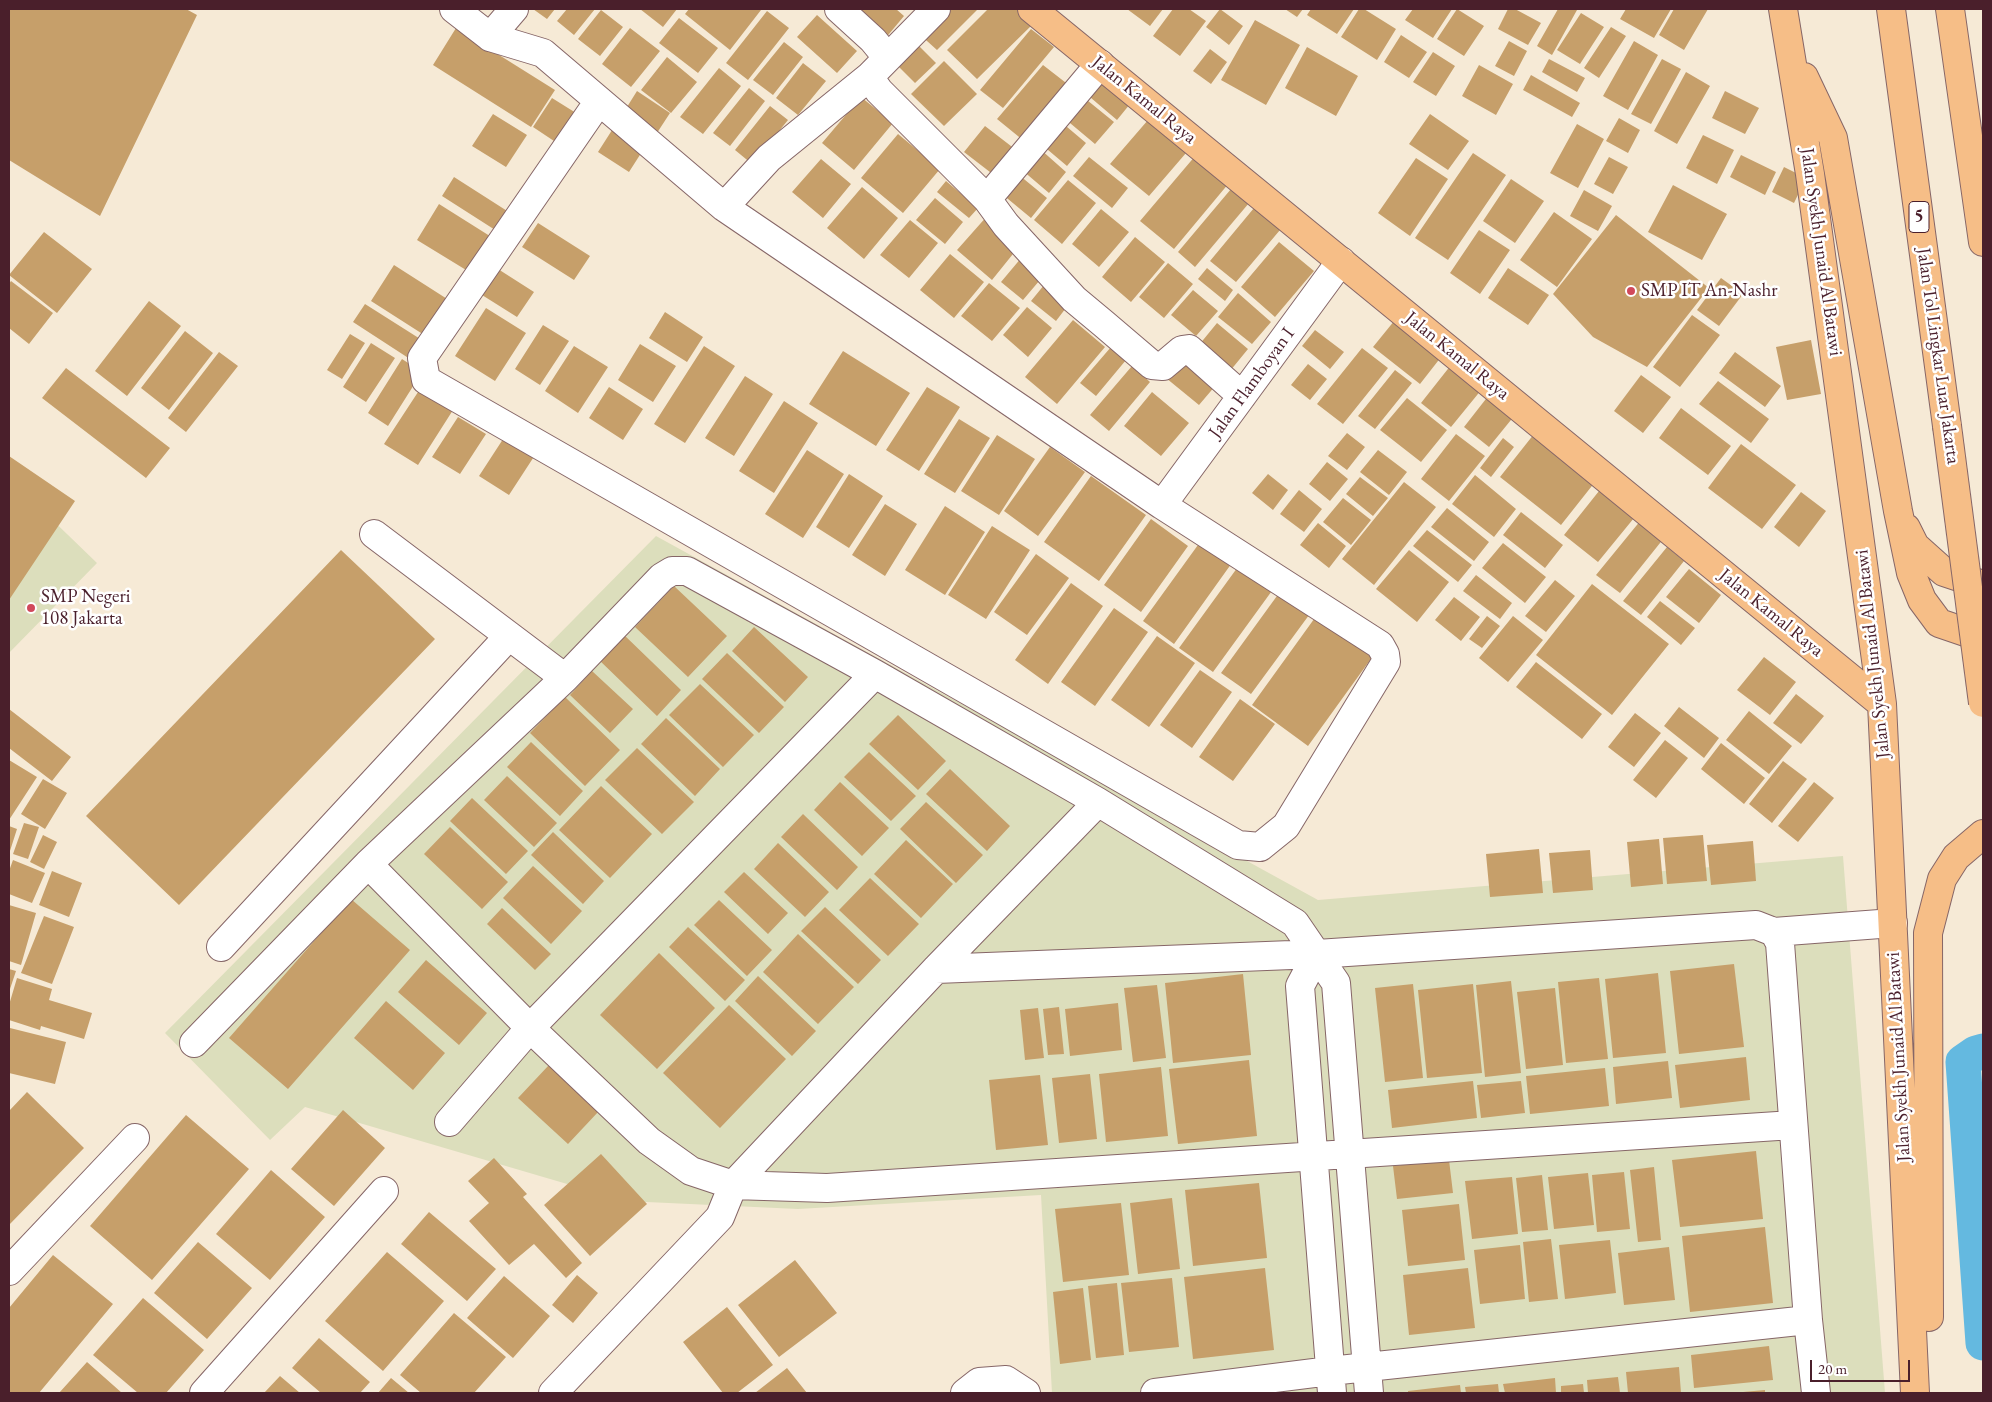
<!DOCTYPE html>
<style>
body{margin:0}
#map{position:relative;width:1992px;height:1402px;overflow:hidden;background:#f6ead6;font-family:"EB Garamond",serif}
canvas{display:block}
.frame{position:absolute;inset:0;border:10px solid #4a1f2b;pointer-events:none}
.scale{position:absolute;left:1810px;top:1360px;width:100px;height:22px;box-sizing:border-box;border:2px solid #4a1f2b;border-top:0;padding-left:6px;font-size:15px;line-height:18px;white-space:nowrap;color:#4a1f2b;-webkit-text-stroke:4px #fff;paint-order:stroke}
</style>
<div id="map">
<canvas width="1992" height="1402"></canvas>
<div class="frame"></div>
<div class="scale">20 m</div>
</div>
<script>
const c = document.querySelector('canvas').getContext('2d');
c.lineJoin = 'round';
function paint(path, color) { c.fillStyle = color; c.fill(path, 'evenodd'); }
const shape = rows => new Path2D(rows.map(r => 'M' + r).join(''));
function trace(path, color, width, dash) { c.strokeStyle = color; c.lineWidth = width; c.lineCap = dash ? 'butt' : 'round'; c.setLineDash(dash || []); c.stroke(path); }
function drawText(font, color, halo, rows, align = 'center') {
  c.font = font + ' "EB Garamond",serif'; c.lineWidth = 5; c.setLineDash([]); c.textBaseline = 'middle'; c.strokeStyle = halo; c.fillStyle = color; for (const [text, x, y, turn = 0] of rows) {
    c.save(); c.translate(x, y); c.rotate((+turn || 0) * Math.PI / 180); c.textAlign = isNaN(turn) ? turn : align; if (halo) c.strokeText(text, 0, 0); c.fillText(text, 0, 0); c.restore();
  }
}
paint(shape([
 [9,478,97,563,9,653],
 [656,536,1318,900,1843,856,1885,1393,1052,1393,1041,1195,798,1209,625,1201,305,1107,270,1140,165,1033]
]), '#dcdebc');
trace(shape([
 [1983,1051,1976,1053,1963,1062,1983,1343]
]), '#64b9e0', 35);
paint(shape([
 [9,9,186,9,197,15,100,216,9,160],
 [533,9,555,9,547,19],
 [567,9,595,9,574,35,557,21],
 [640,9,677,9,663,27],
 [689,9,759,9,761,10,730,50,685,14],
 [849,9,896,9,904,16,884,40],
 [940,9,978,9,937,50,917,32],
 [988,9,1017,9,1033,24,977,79,947,50],
 [1127,9,1163,9,1150,26],
 [1173,9,1189,9,1206,21,1180,56,1153,36],
 [1220,9,1243,26,1229,45,1206,27],
 [1285,9,1303,9,1297,17],
 [1311,9,1354,9,1337,34,1307,15],
 [1359,9,1364,9,1396,29,1377,60,1341,37],
 [1413,9,1452,9,1433,38,1405,20],
 [1457,9,1484,26,1464,56,1437,39],
 [1508,9,1515,9,1541,23,1528,45,1498,29],
 [1558,9,1577,10,1552,55,1537,46],
 [1626,9,1671,9,1654,38,1620,19],
 [1674,9,1708,9,1684,50,1659,35],
 [601,10,623,27,600,56,578,39],
 [767,11,789,28,748,80,726,63],
 [1581,13,1604,27,1580,64,1557,50],
 [817,15,857,51,837,73,797,37],
 [679,18,718,48,698,73,659,43],
 [1255,20,1300,45,1266,105,1221,80],
 [1611,27,1626,36,1599,78,1584,68],
 [456,28,555,90,531,127,433,65],
 [630,28,660,51,631,87,602,64],
 [1031,29,1054,47,1003,108,980,90],
 [1401,35,1427,52,1409,78,1384,62],
 [913,40,936,63,915,83,892,60],
 [1509,41,1527,51,1514,76,1495,66],
 [1634,41,1658,55,1628,110,1603,96],
 [784,42,803,57,773,95,753,80],
 [1307,47,1358,76,1336,116,1285,88],
 [1210,49,1227,62,1211,84,1193,71],
 [1433,52,1455,66,1436,96,1413,82],
 [667,57,697,82,671,113,641,90],
 [1549,59,1585,78,1577,92,1542,72],
 [1662,59,1681,69,1651,124,1631,114],
 [944,61,977,94,944,126,911,94],
 [803,63,826,81,798,115,776,98],
 [1043,65,1070,86,1024,141,997,119],
 [1479,65,1513,84,1496,115,1462,96],
 [719,68,741,86,703,134,680,117],
 [1686,72,1710,86,1677,144,1654,131],
 [1531,75,1580,103,1572,117,1523,90],
 [1097,77,1130,104,1117,120,1084,92],
 [749,88,765,101,730,146,713,133],
 [637,91,670,113,655,136,622,115],
 [1725,91,1759,108,1745,134,1712,118],
 [1082,96,1114,122,1095,144,1064,118],
 [861,97,893,123,854,170,822,143],
 [552,98,576,113,554,141,533,127],
 [770,106,788,120,752,164,735,150],
 [493,114,527,135,506,167,472,146],
 [1430,114,1469,141,1448,170,1409,144],
 [1619,118,1640,130,1628,153,1606,141],
 [1148,120,1186,153,1149,196,1110,164],
 [1060,121,1086,143,1067,166,1041,144],
 [1577,124,1604,139,1578,188,1550,173],
 [985,126,1020,153,999,179,964,152],
 [614,127,645,147,629,172,598,152],
 [898,134,940,169,903,213,861,178],
 [1703,135,1734,150,1717,184,1686,168],
 [1040,149,1066,172,1049,193,1022,170],
 [1473,153,1506,175,1448,260,1415,238],
 [1196,155,1229,183,1174,249,1140,221],
 [1741,155,1776,172,1765,195,1730,177],
 [1089,157,1128,188,1112,208,1073,176],
 [1609,157,1628,167,1613,194,1594,184],
 [1416,158,1448,179,1410,236,1378,213],
 [821,159,851,184,823,218,792,192],
 [1784,167,1806,178,1794,203,1772,192],
 [1019,175,1047,198,1031,218,1002,194],
 [454,177,515,216,503,235,442,196],
 [1511,179,1544,201,1515,243,1483,221],
 [1068,180,1096,203,1062,244,1034,220],
 [946,181,978,208,969,218,937,192],
 [1673,185,1727,214,1702,260,1648,232],
 [862,187,898,218,864,259,827,228],
 [1231,189,1249,203,1195,267,1178,252],
 [1584,190,1612,206,1598,231,1570,216],
 [935,198,963,222,945,244,916,220],
 [439,204,493,238,471,273,417,240],
 [1254,208,1280,230,1236,282,1210,261],
 [1101,209,1129,232,1099,267,1072,244],
 [1554,212,1592,239,1557,287,1520,260],
 [988,215,1021,244,992,280,957,250],
 [1616,215,1709,288,1647,367,1593,337,1553,294],
 [910,220,938,243,909,278,880,255],
 [538,223,590,256,574,280,522,247],
 [1479,230,1510,250,1480,294,1450,273],
 [44,232,92,269,57,313,9,275],
 [1135,237,1165,262,1131,302,1102,277],
 [1279,242,1314,271,1275,317,1241,287],
 [950,254,984,282,954,318,920,290],
 [1022,257,1045,274,1023,300,1001,282],
 [1168,263,1193,284,1164,318,1139,297],
 [394,265,455,304,432,340,371,301],
 [1207,268,1233,290,1225,301,1198,279],
 [1508,268,1549,295,1528,325,1488,298],
 [498,269,534,292,517,317,482,295],
 [1721,278,1743,294,1719,326,1697,310],
 [1049,279,1072,300,1056,321,1031,301],
 [11,281,53,313,29,344,9,328,9,284],
 [989,283,1020,308,992,341,961,316],
 [1193,290,1218,311,1196,336,1171,315],
 [1238,293,1271,322,1252,344,1218,317],
 [149,301,181,326,127,396,95,371],
 [365,304,425,342,413,361,353,322],
 [1027,307,1052,328,1028,357,1003,335],
 [486,308,526,333,495,381,455,356],
 [665,312,703,337,687,362,649,338],
 [1399,315,1445,352,1420,384,1373,347],
 [1692,315,1720,335,1680,387,1653,367],
 [1073,320,1105,347,1057,404,1025,377],
 [1217,323,1248,349,1230,371,1199,345],
 [543,325,569,341,540,385,515,369],
 [1315,330,1344,352,1330,369,1302,346],
 [185,331,213,353,169,410,141,388],
 [350,334,365,343,342,379,327,370],
 [1811,340,1821,394,1787,400,1776,347],
 [371,343,395,358,366,402,343,387],
 [640,344,676,366,653,402,618,380],
 [574,346,608,367,578,413,545,391],
 [704,346,735,366,685,443,654,424],
 [1111,347,1126,360,1096,396,1080,383],
 [1362,348,1388,368,1343,424,1317,404],
 [843,351,910,393,876,446,809,404],
 [219,352,238,366,186,432,168,418],
 [1735,352,1781,386,1765,407,1719,373],
 [1183,358,1216,385,1199,405,1166,378],
 [402,359,422,372,388,426,368,413],
 [1308,364,1327,379,1310,400,1291,385],
 [1451,365,1482,389,1451,427,1421,403],
 [1132,366,1150,382,1109,431,1090,415],
 [66,368,170,448,146,478,42,398],
 [1395,370,1412,383,1375,429,1358,416],
 [1641,375,1671,397,1643,433,1614,411],
 [745,376,773,394,734,456,705,438],
 [1718,381,1769,419,1751,443,1699,404],
 [609,387,643,409,623,440,589,418],
 [927,387,960,407,919,471,886,450],
 [420,389,453,410,418,465,384,444],
 [1152,392,1189,423,1161,456,1124,426],
 [1489,395,1515,415,1489,447,1464,427],
 [1407,398,1447,430,1421,462,1380,430],
 [784,401,818,423,774,493,739,471],
 [1681,408,1731,446,1708,475,1659,438],
 [458,417,486,434,460,474,432,457],
 [959,419,990,438,955,493,924,474],
 [507,433,537,452,509,495,479,476],
 [1347,433,1365,447,1347,470,1328,456],
 [1456,434,1485,456,1449,501,1421,479],
 [1534,434,1595,482,1561,525,1500,477],
 [997,435,1035,459,999,515,961,491],
 [1503,438,1514,447,1491,477,1480,468],
 [1741,444,1796,485,1762,529,1708,488],
 [1050,447,1085,472,1038,536,1004,511],
 [807,450,844,474,803,538,765,514],
 [1378,450,1407,472,1389,495,1360,472],
 [9,456,75,501,9,600],
 [1327,462,1348,479,1330,501,1309,484],
 [849,474,883,496,849,548,816,527],
 [1268,474,1288,490,1273,510,1252,493],
 [1475,475,1516,509,1494,537,1452,504],
 [1091,476,1146,515,1099,581,1044,542],
 [1360,477,1388,498,1373,516,1346,494],
 [1404,482,1436,507,1374,585,1342,559],
 [1299,490,1322,509,1304,532,1280,514],
 [1599,491,1634,518,1598,562,1564,535],
 [1801,492,1826,511,1799,547,1774,527],
 [1343,498,1371,520,1351,545,1323,522],
 [885,504,917,524,885,576,852,555],
 [945,506,985,532,945,595,905,570],
 [1447,508,1489,542,1474,561,1431,527],
 [1521,512,1563,545,1545,568,1503,535],
 [1151,519,1188,546,1141,612,1104,585],
 [1641,520,1664,538,1620,593,1596,575],
 [1318,523,1346,546,1329,568,1300,545],
 [992,526,1030,550,986,619,948,595],
 [1427,530,1472,565,1458,582,1413,546],
 [1203,538,1234,560,1174,644,1143,621],
 [1503,543,1546,577,1525,603,1482,568],
 [1667,547,1684,561,1641,615,1623,601],
 [341,550,435,639,179,905,86,816],
 [1409,550,1449,582,1417,622,1376,589],
 [1036,554,1069,578,1027,635,994,612],
 [1240,564,1274,588,1213,672,1179,648],
 [1689,569,1721,595,1699,623,1666,597],
 [1476,575,1512,603,1500,619,1463,591],
 [1555,580,1575,596,1546,632,1525,616],
 [1071,583,1103,606,1048,684,1015,660],
 [1592,584,1669,644,1612,715,1536,655],
 [674,586,727,636,688,677,635,627],
 [1282,589,1312,611,1251,694,1221,673],
 [1454,597,1480,617,1461,641,1435,620],
 [1660,601,1695,628,1681,645,1647,617],
 [1114,608,1148,632,1095,706,1061,682],
 [1322,608,1378,649,1308,746,1252,705],
 [1487,616,1500,626,1482,648,1469,639],
 [1513,616,1543,640,1508,682,1479,658],
 [754,627,808,677,785,702,732,651],
 [622,633,681,690,657,716,597,658],
 [1157,636,1195,663,1149,727,1111,700],
 [727,653,784,707,759,733,702,679],
 [1764,657,1796,682,1770,715,1737,690],
 [1536,662,1602,714,1582,739,1516,687],
 [1200,670,1232,692,1192,748,1160,725],
 [592,671,633,709,610,733,570,695],
 [700,684,754,735,723,767,669,715],
 [1796,694,1824,716,1801,744,1773,723],
 [565,697,620,750,585,786,530,733],
 [1240,699,1275,724,1233,781,1199,757],
 [1679,707,1719,738,1704,758,1664,726],
 [9,709,71,757,52,781,9,748],
 [1749,711,1792,746,1769,774,1726,740],
 [1635,713,1661,733,1634,767,1608,747],
 [898,715,946,761,918,790,869,744],
 [666,718,720,769,695,796,641,744],
 [1665,740,1688,758,1656,798,1633,780],
 [531,742,583,791,560,816,507,767],
 [1721,743,1765,778,1744,804,1701,769],
 [637,748,694,802,662,834,605,780],
 [869,752,916,796,891,821,844,777],
 [9,760,37,777,9,820],
 [1783,761,1807,779,1772,823,1749,804],
 [950,769,1010,826,987,851,926,794],
 [507,776,557,823,534,847,484,800],
 [43,779,67,793,45,829,21,814],
 [840,782,889,828,862,856,814,810],
 [1814,782,1834,798,1798,842,1778,826],
 [601,786,652,834,610,878,559,830],
 [472,798,528,851,506,874,450,821],
 [926,802,983,855,956,883,900,829],
 [803,814,858,867,837,890,781,837],
 [24,823,39,827,28,859,13,854],
 [9,826,17,829,9,854],
 [450,827,508,882,482,909,424,854],
 [553,832,604,881,583,904,531,855],
 [43,835,57,842,44,869,30,862],
 [1703,835,1707,881,1667,884,1663,838],
 [1659,839,1663,884,1631,887,1627,842],
 [906,840,953,884,921,918,874,874],
 [1753,841,1756,881,1711,885,1707,845],
 [778,843,829,892,805,917,754,869],
 [1539,849,1543,893,1490,897,1486,854],
 [1590,850,1593,890,1553,893,1549,853],
 [13,860,45,873,32,903,9,894,9,871],
 [533,866,582,911,551,944,503,898],
 [52,871,82,883,69,917,39,905],
 [744,872,788,913,768,934,724,892],
 [870,878,919,924,888,956,839,910],
 [351,899,410,950,288,1089,229,1038],
 [719,900,772,950,747,976,694,925],
 [9,905,36,913,21,965,9,961],
 [825,907,881,960,858,984,801,931],
 [502,908,551,954,535,970,487,924],
 [44,916,74,927,52,984,21,973],
 [688,927,745,980,725,1001,669,947],
 [798,934,854,987,818,1024,763,972],
 [659,953,715,1008,657,1069,600,1015],
 [426,960,487,1013,459,1045,398,992],
 [1734,964,1744,1047,1679,1054,1670,971],
 [9,969,16,971,9,992],
 [1658,973,1666,1053,1613,1058,1605,979],
 [1243,974,1251,1055,1173,1063,1165,983],
 [758,976,816,1031,792,1056,735,1001],
 [17,978,52,989,49,1000,92,1013,84,1039,41,1026,40,1030,9,1020,9,1005],
 [1599,978,1608,1059,1566,1063,1558,982],
 [1511,981,1521,1073,1485,1077,1476,985],
 [1413,984,1423,1078,1385,1082,1375,988],
 [1473,984,1482,1073,1427,1078,1418,990],
 [1157,985,1166,1058,1133,1062,1124,988],
 [1555,988,1563,1065,1526,1069,1517,992],
 [386,1001,445,1053,413,1090,354,1038],
 [1118,1003,1122,1050,1070,1056,1065,1009],
 [729,1005,786,1059,720,1128,663,1073],
 [1059,1007,1064,1054,1048,1055,1043,1009],
 [1038,1008,1044,1058,1025,1060,1020,1010],
 [10,1028,66,1042,55,1084,9,1073],
 [1746,1057,1750,1100,1680,1108,1675,1065],
 [1249,1060,1257,1136,1178,1144,1169,1069],
 [1668,1061,1672,1098,1616,1104,1613,1067],
 [549,1065,599,1111,568,1144,518,1098],
 [1161,1067,1168,1136,1106,1142,1099,1074],
 [1605,1068,1609,1106,1530,1114,1526,1076],
 [1090,1074,1097,1139,1059,1143,1052,1078],
 [1040,1075,1048,1145,996,1150,989,1080],
 [1473,1081,1477,1118,1392,1128,1388,1090],
 [1521,1081,1525,1113,1481,1118,1477,1085],
 [27,1092,84,1148,9,1225,9,1111],
 [343,1110,385,1148,334,1206,291,1169],
 [186,1115,249,1169,152,1280,90,1226],
 [1756,1151,1763,1219,1680,1227,1672,1160],
 [601,1154,647,1204,590,1256,544,1205],
 [494,1158,527,1194,523,1197,582,1263,566,1278,534,1244,509,1265,469,1221,489,1203,468,1181],
 [1449,1160,1453,1193,1397,1199,1393,1166],
 [1654,1167,1661,1240,1638,1242,1630,1170],
 [271,1170,325,1217,270,1280,216,1234],
 [1624,1172,1630,1229,1597,1232,1592,1175],
 [1588,1173,1594,1225,1554,1229,1548,1177],
 [1542,1175,1548,1230,1522,1232,1516,1178],
 [1512,1177,1518,1234,1472,1239,1465,1181],
 [1259,1183,1267,1258,1193,1266,1185,1190],
 [1172,1198,1180,1269,1138,1274,1130,1203],
 [1121,1203,1129,1275,1063,1282,1055,1209],
 [1459,1204,1465,1260,1408,1266,1402,1210],
 [429,1212,496,1269,467,1301,401,1244],
 [1765,1227,1773,1303,1690,1312,1682,1236],
 [1551,1239,1558,1299,1529,1302,1523,1242],
 [1610,1240,1616,1293,1565,1299,1559,1245],
 [198,1242,252,1288,207,1339,154,1293],
 [1520,1245,1525,1299,1480,1304,1474,1250],
 [1669,1247,1675,1300,1624,1305,1618,1253],
 [387,1252,444,1301,383,1371,325,1321],
 [53,1255,113,1304,39,1393,9,1393,9,1308],
 [795,1260,837,1313,779,1357,738,1305],
 [1265,1268,1274,1350,1193,1359,1184,1277],
 [1468,1268,1475,1328,1409,1335,1403,1275],
 [577,1275,598,1293,573,1323,552,1305],
 [504,1276,550,1316,513,1358,467,1318],
 [1172,1278,1179,1347,1129,1352,1121,1283],
 [1117,1283,1124,1355,1096,1358,1088,1286],
 [1083,1288,1091,1360,1060,1364,1053,1292],
 [143,1298,204,1350,166,1393,138,1393,93,1355],
 [727,1307,773,1365,737,1393,723,1393,683,1342],
 [454,1313,506,1357,474,1393,421,1393,400,1375],
 [319,1338,370,1382,360,1393,321,1393,292,1368],
 [1769,1346,1773,1380,1694,1388,1691,1355],
 [87,1362,122,1393,59,1393],
 [1679,1367,1681,1393,1628,1393,1626,1372],
 [787,1368,807,1393,755,1393],
 [280,1376,300,1393,264,1393],
 [1618,1377,1620,1393,1588,1393,1587,1380],
 [391,1378,409,1393,378,1393],
 [1555,1378,1556,1393,1505,1393,1503,1384],
 [1498,1384,1499,1393,1466,1393,1465,1387],
 [1583,1384,1584,1393,1561,1393,1561,1386],
 [1460,1385,1461,1393,1408,1393,1408,1391],
 [1765,1390,1765,1393,1743,1393,1743,1392]
]), '#c69f6a');
const minor = shape([
 [454,9,490,37,543,53,724,207,1162,505,1380,645,1385,654,1386,662,1286,826,1260,847,1238,845,426,380,422,358,599,101],
 [839,9,873,40,887,57],
 [490,37,514,9],
 [869,77,879,91,987,199,1006,225,1074,299,1104,324,1152,365,1163,366,1182,350,1189,349,1242,396],
 [987,199,1100,64],
 [724,207,769,158,869,77,936,9],
 [1162,505,1341,261],
 [374,534,565,678],
 [368,864,530,1028,649,1141,691,1171,733,1185,827,1188,1793,1125],
 [1774,932,1780,943,1808,1320,1816,1393],
 [221,947,508,637],
 [1317,954,1300,986,1332,1393],
 [936,969,1317,954,1756,925,1774,932,1893,923],
 [194,1043,368,864,565,678,662,577,672,571,687,571,875,674,1098,802,1295,923,1336,983,1369,1393],
 [449,1122,530,1028,875,674],
 [9,1271,135,1138],
 [204,1393,384,1191],
 [553,1393,720,1217,733,1185,936,969,1098,802],
 [965,1393,979,1382,1006,1380,1026,1393],
 [1155,1393,1330,1371,1808,1320]
]);
const major = shape([
 [1032,9,1882,704],
 [1783,9,1810,174,1882,704,1915,1393],
 [1804,77,1833,138,1898,511,1911,573,1922,600,1939,623,1983,638],
 [1906,528,1915,546,1944,572,1983,585],
 [1929,1317,1928,933,1942,879,1956,857,1983,834]
]);
const highway = shape([
 [1891,9,1947,426],
 [1950,9,1983,242]
]);
trace(minor, '#866667', 30);
trace(major, '#866667', 30);
trace(highway, '#866667', 30);
trace(minor, '#fff', 28);
trace(major, '#f6be87', 28);
trace(highway, '#f6be87', 28);
const highwayBridge = shape([
 [1947,426,1983,703]
]);
trace(highwayBridge, '#866667', 30, []);
trace(highwayBridge, '#f6be87', 28);
for (const [x, y, r, color] of [
 [1631,291,5,"#d1495b"],
 [31,608,5,"#d1495b"]
]) { const dot = new Path2D(); dot.arc(x, y, r, 0, 2 * Math.PI); c.fillStyle = color; c.fill(dot); trace(dot, '#fff', 2); }
for (const [x, y, w] of [
 [1919,217,20]
]) { const box = new Path2D(); box.roundRect(x - w / 2, y - 15.5, w, 31, 4); c.fillStyle = '#fff'; c.fill(box); trace(box, '#4a1f2b', 1); }
drawText('bold 18px', '#4a1f2b', null, [
 ["5",1919,217]
]);
drawText('19px', '#4a1f2b', '#fff', [
 ["Jalan Kamal Raya",1144,100,39],
 ["Jalan Syekh Junaid Al Batawi",1821,252,82],
 ["Jalan Kamal Raya",1457,356,39],
 ["Jalan Tol Lingkar Luar Jakarta",1938,356,82],
 ["Jalan Flamboyan I",1252,383,-54],
 ["Jalan Kamal Raya",1771,613,39],
 ["Jalan Syekh Junaid Al Batawi",1873,654,-96],
 ["Jalan Syekh Junaid Al Batawi",1899,1057,-93]
]);
drawText('19px', '#4a1f2b', '#fff', [
 ["SMP IT An-Nashr",1641,291],
 ["SMP Negeri",41,597],
 ["108 Jakarta",41,619]
], 'left');
</script>
